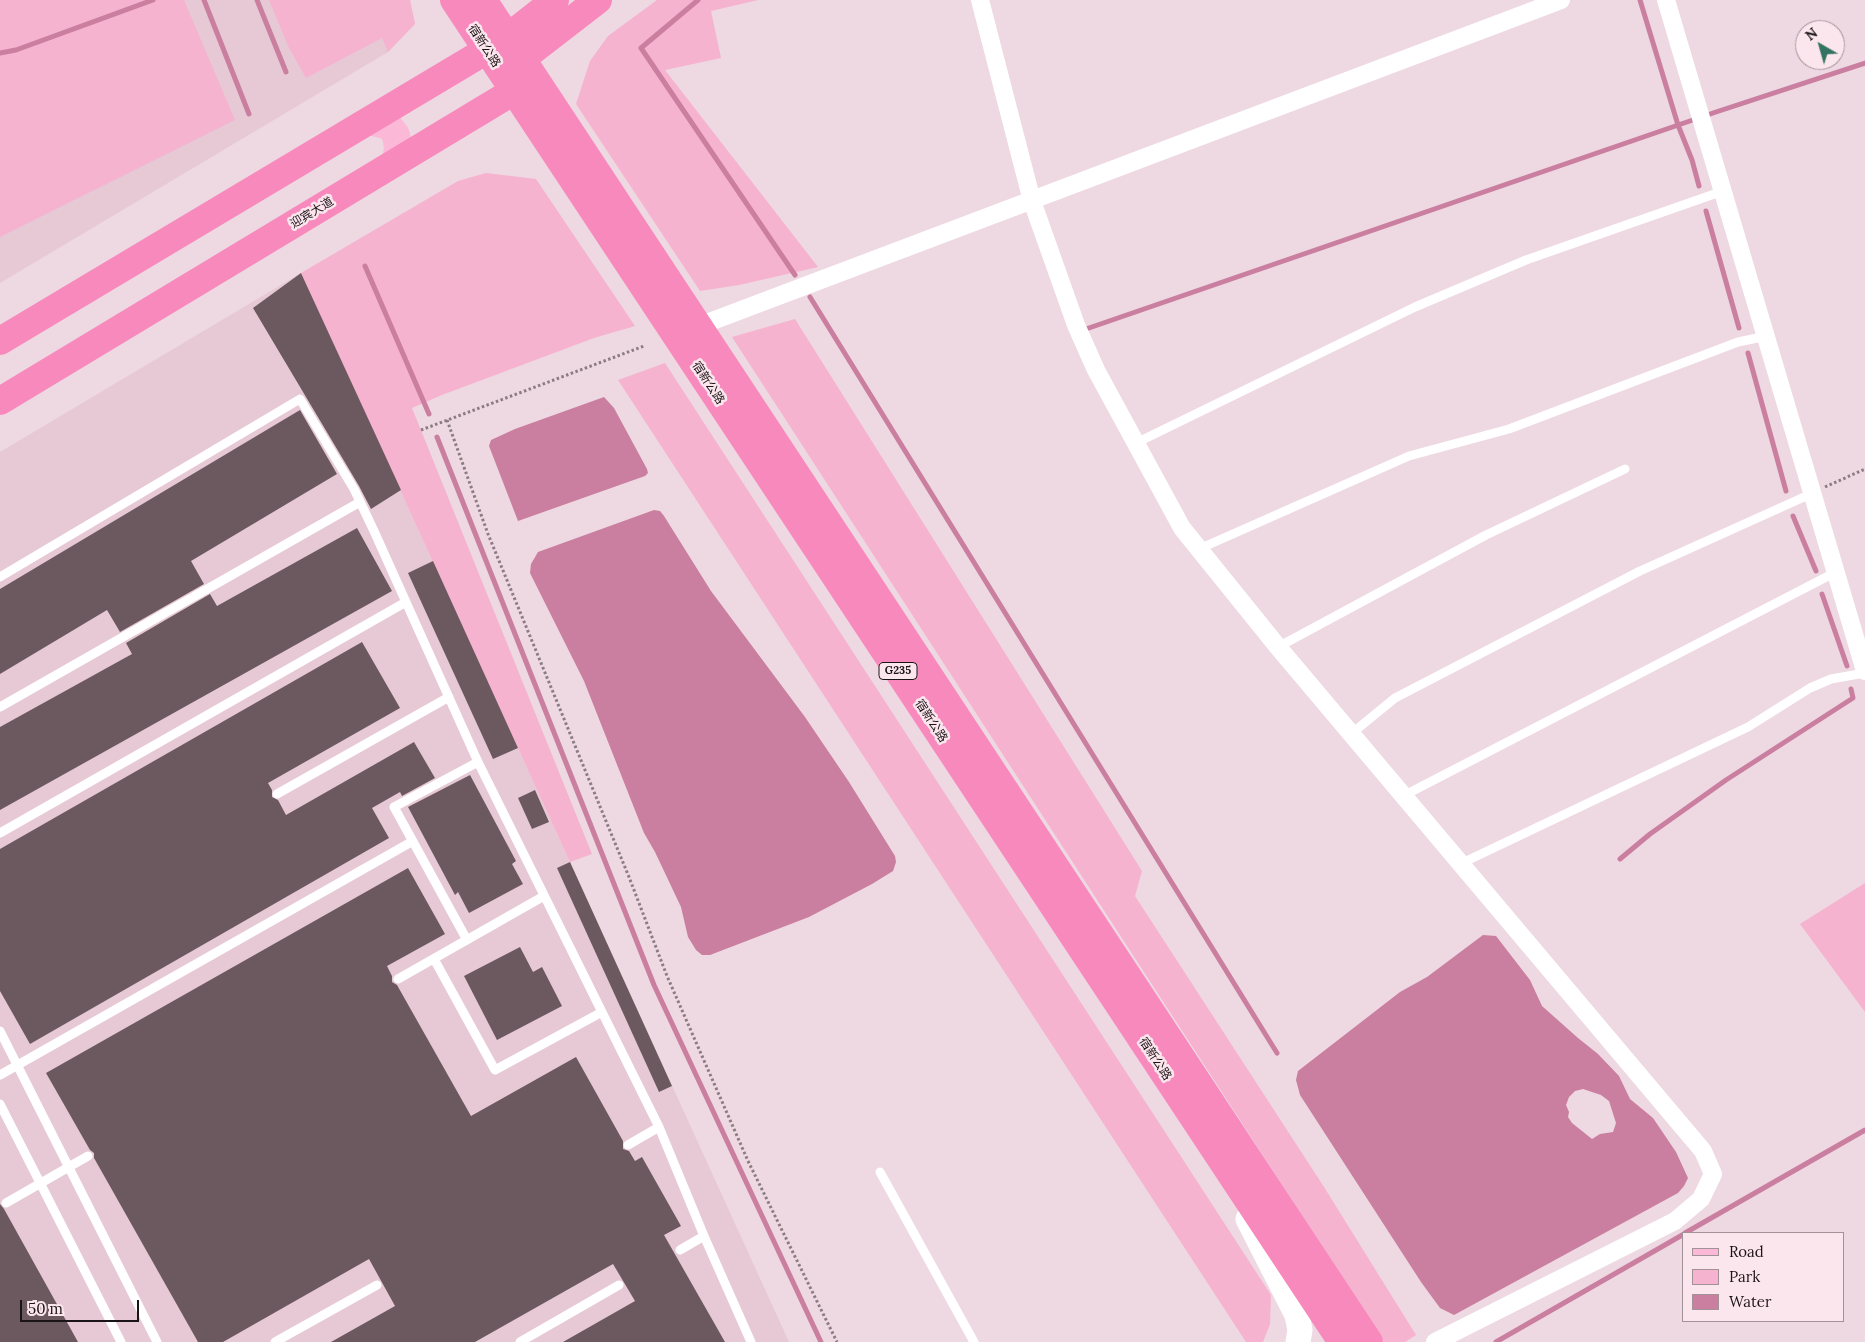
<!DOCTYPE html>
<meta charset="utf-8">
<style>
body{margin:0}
#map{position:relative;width:1865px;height:1342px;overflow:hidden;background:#eed8e1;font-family:Lora,serif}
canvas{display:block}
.legend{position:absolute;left:1682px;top:1232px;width:162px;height:90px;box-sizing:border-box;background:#fce6ee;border:1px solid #a29298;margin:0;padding:6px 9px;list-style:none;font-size:15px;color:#1b1417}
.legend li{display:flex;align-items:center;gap:10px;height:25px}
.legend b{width:25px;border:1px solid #a29298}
.north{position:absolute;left:1795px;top:20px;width:50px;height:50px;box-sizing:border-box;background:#fce6ee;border:1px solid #a29298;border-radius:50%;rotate:322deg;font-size:14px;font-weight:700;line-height:20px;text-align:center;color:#1b1417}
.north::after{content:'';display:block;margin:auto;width:18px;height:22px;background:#347361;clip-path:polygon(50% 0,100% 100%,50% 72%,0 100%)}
.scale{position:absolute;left:20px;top:1300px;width:119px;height:22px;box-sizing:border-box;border:2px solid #1b1417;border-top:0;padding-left:6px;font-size:15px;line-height:18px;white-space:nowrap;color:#1b1417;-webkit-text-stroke:4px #fce6ee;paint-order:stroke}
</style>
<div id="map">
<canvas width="1865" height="1342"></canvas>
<ul class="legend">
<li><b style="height:6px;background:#fbb8d7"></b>Road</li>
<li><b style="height:14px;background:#f5b3cf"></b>Park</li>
<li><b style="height:14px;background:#ca7ea0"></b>Water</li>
</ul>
<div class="north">N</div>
<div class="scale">50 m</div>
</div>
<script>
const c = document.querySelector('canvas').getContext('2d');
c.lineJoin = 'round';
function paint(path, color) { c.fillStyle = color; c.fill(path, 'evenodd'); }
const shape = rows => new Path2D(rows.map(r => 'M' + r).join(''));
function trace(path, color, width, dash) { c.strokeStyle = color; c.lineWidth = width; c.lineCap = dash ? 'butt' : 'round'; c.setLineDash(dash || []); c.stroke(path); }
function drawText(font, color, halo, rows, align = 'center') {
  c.font = font + ' Lora,"Noto Sans SC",serif'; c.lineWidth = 5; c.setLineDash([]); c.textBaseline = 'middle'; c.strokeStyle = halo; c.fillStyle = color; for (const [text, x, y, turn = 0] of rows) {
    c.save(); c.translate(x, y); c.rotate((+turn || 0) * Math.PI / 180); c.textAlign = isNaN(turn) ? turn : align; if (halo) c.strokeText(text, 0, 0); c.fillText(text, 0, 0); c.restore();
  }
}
paint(shape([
 [0,0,410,0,415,24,388,52,0,283],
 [301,273,518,748,789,1342,0,1342,0,452]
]), '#e7c9d5');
paint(shape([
 [0,0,184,0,235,120,0,237],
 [269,0,410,0,415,24,388,52,382,38,306,78,288,46],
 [657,0,758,0,711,11,721,58,665,70,818,267,739,285,700,291,576,104,590,61,608,36],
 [486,173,536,179,635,326,594,338,442,395,412,408,592,854,570,862,301,273,458,181],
 [795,319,1142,871,1135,896,1324,1187,1416,1335,1405,1342,1384,1342,732,337],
 [665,363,1271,1295,1270,1324,1263,1342,1246,1342,618,380],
 [1865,883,1865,1012,1800,924]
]), '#f5b3cf');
paint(shape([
 [604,397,614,408,647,469,648,473,645,476,518,521,489,446,491,440,515,429],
 [654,510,660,511,664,516,711,591,805,717,849,782,895,856,896,862,893,871,872,884,809,917,710,955,702,955,696,950,688,937,681,907,655,852,644,833,584,681,530,573,531,564,538,552],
 [1483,935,1496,936,1530,980,1542,1006,1578,1038,1598,1054,1619,1076,1630,1099,1653,1118,1676,1152,1688,1178,1684,1186,1678,1193,1454,1315,1440,1308,1421,1282,1300,1095,1296,1080,1298,1071,1400,992,1427,977],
 [1583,1089,1601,1095,1609,1101,1616,1123,1613,1132,1600,1134,1592,1139,1572,1123,1568,1117,1569,1112,1566,1105,1569,1097,1575,1091]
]), '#ca7ea0');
trace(shape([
 [204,0,249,114],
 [257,0,286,72],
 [698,0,641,48,795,275],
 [1640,0,1678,125,1692,160,1699,186],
 [0,53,16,50,153,0],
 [1706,211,1739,328],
 [365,266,429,414],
 [810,297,1277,1053],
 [1086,329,1716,112,1865,63],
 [1748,353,1786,491],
 [437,437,654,985,821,1342],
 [1793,516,1816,571],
 [1822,594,1847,666],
 [1620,859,1650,834,1726,780,1853,698,1851,689],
 [1685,1233,1865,1130],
 [1496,1342,1684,1234]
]), '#ca7ea0', 5);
paint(shape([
 [301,273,401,490,371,509,359,486,253,308],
 [300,410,337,474,191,561,204,584,120,632,107,610,0,674,0,589],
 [357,528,392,591,0,810,0,727,132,654,126,643,210,594,217,606],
 [433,561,518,748,493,759,408,573],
 [362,642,400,708,268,783,272,790,272,797,278,800,286,815,414,742,435,778,402,796,400,792,372,808,389,838,30,1044,0,991,0,849],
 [470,775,516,861,512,864,523,884,469,913,458,892,455,895,408,807],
 [535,790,549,822,532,829,518,798],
 [570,862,672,1086,659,1092,557,868],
 [408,868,445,934,387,966,392,976,392,982,397,985,471,1116,576,1057,623,1141,623,1149,629,1151,635,1161,642,1157,681,1226,664,1235,725,1342,563,1342,635,1301,613,1264,475,1342,331,1342,395,1306,369,1259,223,1342,198,1342,94,1158,94,1153,90,1150,46,1073],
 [520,947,533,972,542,967,562,1006,497,1040,464,976],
 [0,1204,4,1209,78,1342,0,1342]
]), '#6c5960');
trace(shape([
 [447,420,488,534,629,877,667,976,748,1161,837,1342],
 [421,430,644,346],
 [1825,487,1865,469]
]), '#8b7c82', 3, [2.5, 2.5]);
trace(shape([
 [1136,443,1415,307,1526,260,1723,191],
 [1199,549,1409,456,1509,429,1738,342,1767,336],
 [0,577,300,399,354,489,374,531,478,762,659,1127,704,1236,751,1342],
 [1278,647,1486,535,1625,469],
 [0,707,360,502],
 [1351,734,1395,698,1640,571,1813,493],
 [277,794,449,697],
 [1403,796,1836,572],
 [0,833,406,602],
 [1460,864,1748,727,1810,688,1831,679,1865,673],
 [467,940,394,807,478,762],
 [434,959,495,1070,602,1012],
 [398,979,544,896],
 [0,1031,157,1342],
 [0,1075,413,841],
 [0,1104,121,1342],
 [628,1145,659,1127],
 [880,1172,974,1342],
 [6,1203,88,1156],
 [680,1250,704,1236],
 [275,1342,377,1285],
 [520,1342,619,1285]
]), '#fff', 9);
trace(shape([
 [980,0,1032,201,1076,325,1096,370,1182,528,1278,647,1703,1151,1713,1174,1701,1199,1675,1221,1435,1342],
 [1666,0,1865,671],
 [699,326,1561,0]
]), '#fff', 18);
trace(shape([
 [1248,1219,1297,1315,1300,1330,1298,1342]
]), '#fff', 25);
trace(shape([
 [369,121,389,126,396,135,398,147,396,162]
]), '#fbb8d7', 28);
trace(shape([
 [454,0,1342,1342],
 [483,0,1369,1342],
 [0,341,487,50,508,37,555,0],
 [0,401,514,91,523,58,598,0]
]), '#f889bc', 28);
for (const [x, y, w] of [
 [898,671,38]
]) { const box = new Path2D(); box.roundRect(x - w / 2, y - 8.5, w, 17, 4); c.fillStyle = '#fce6ee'; c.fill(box); trace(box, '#1b1417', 1); }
drawText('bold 11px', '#1b1417', null, [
 ["G235",898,671]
]);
drawText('12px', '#1b1417', '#fce6ee', [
 ["宿新公路",484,46,57],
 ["迎宾大道",312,213,-31],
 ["宿新公路",708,383,57],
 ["宿新公路",931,721,57],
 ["宿新公路",1155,1059,57]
]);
</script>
